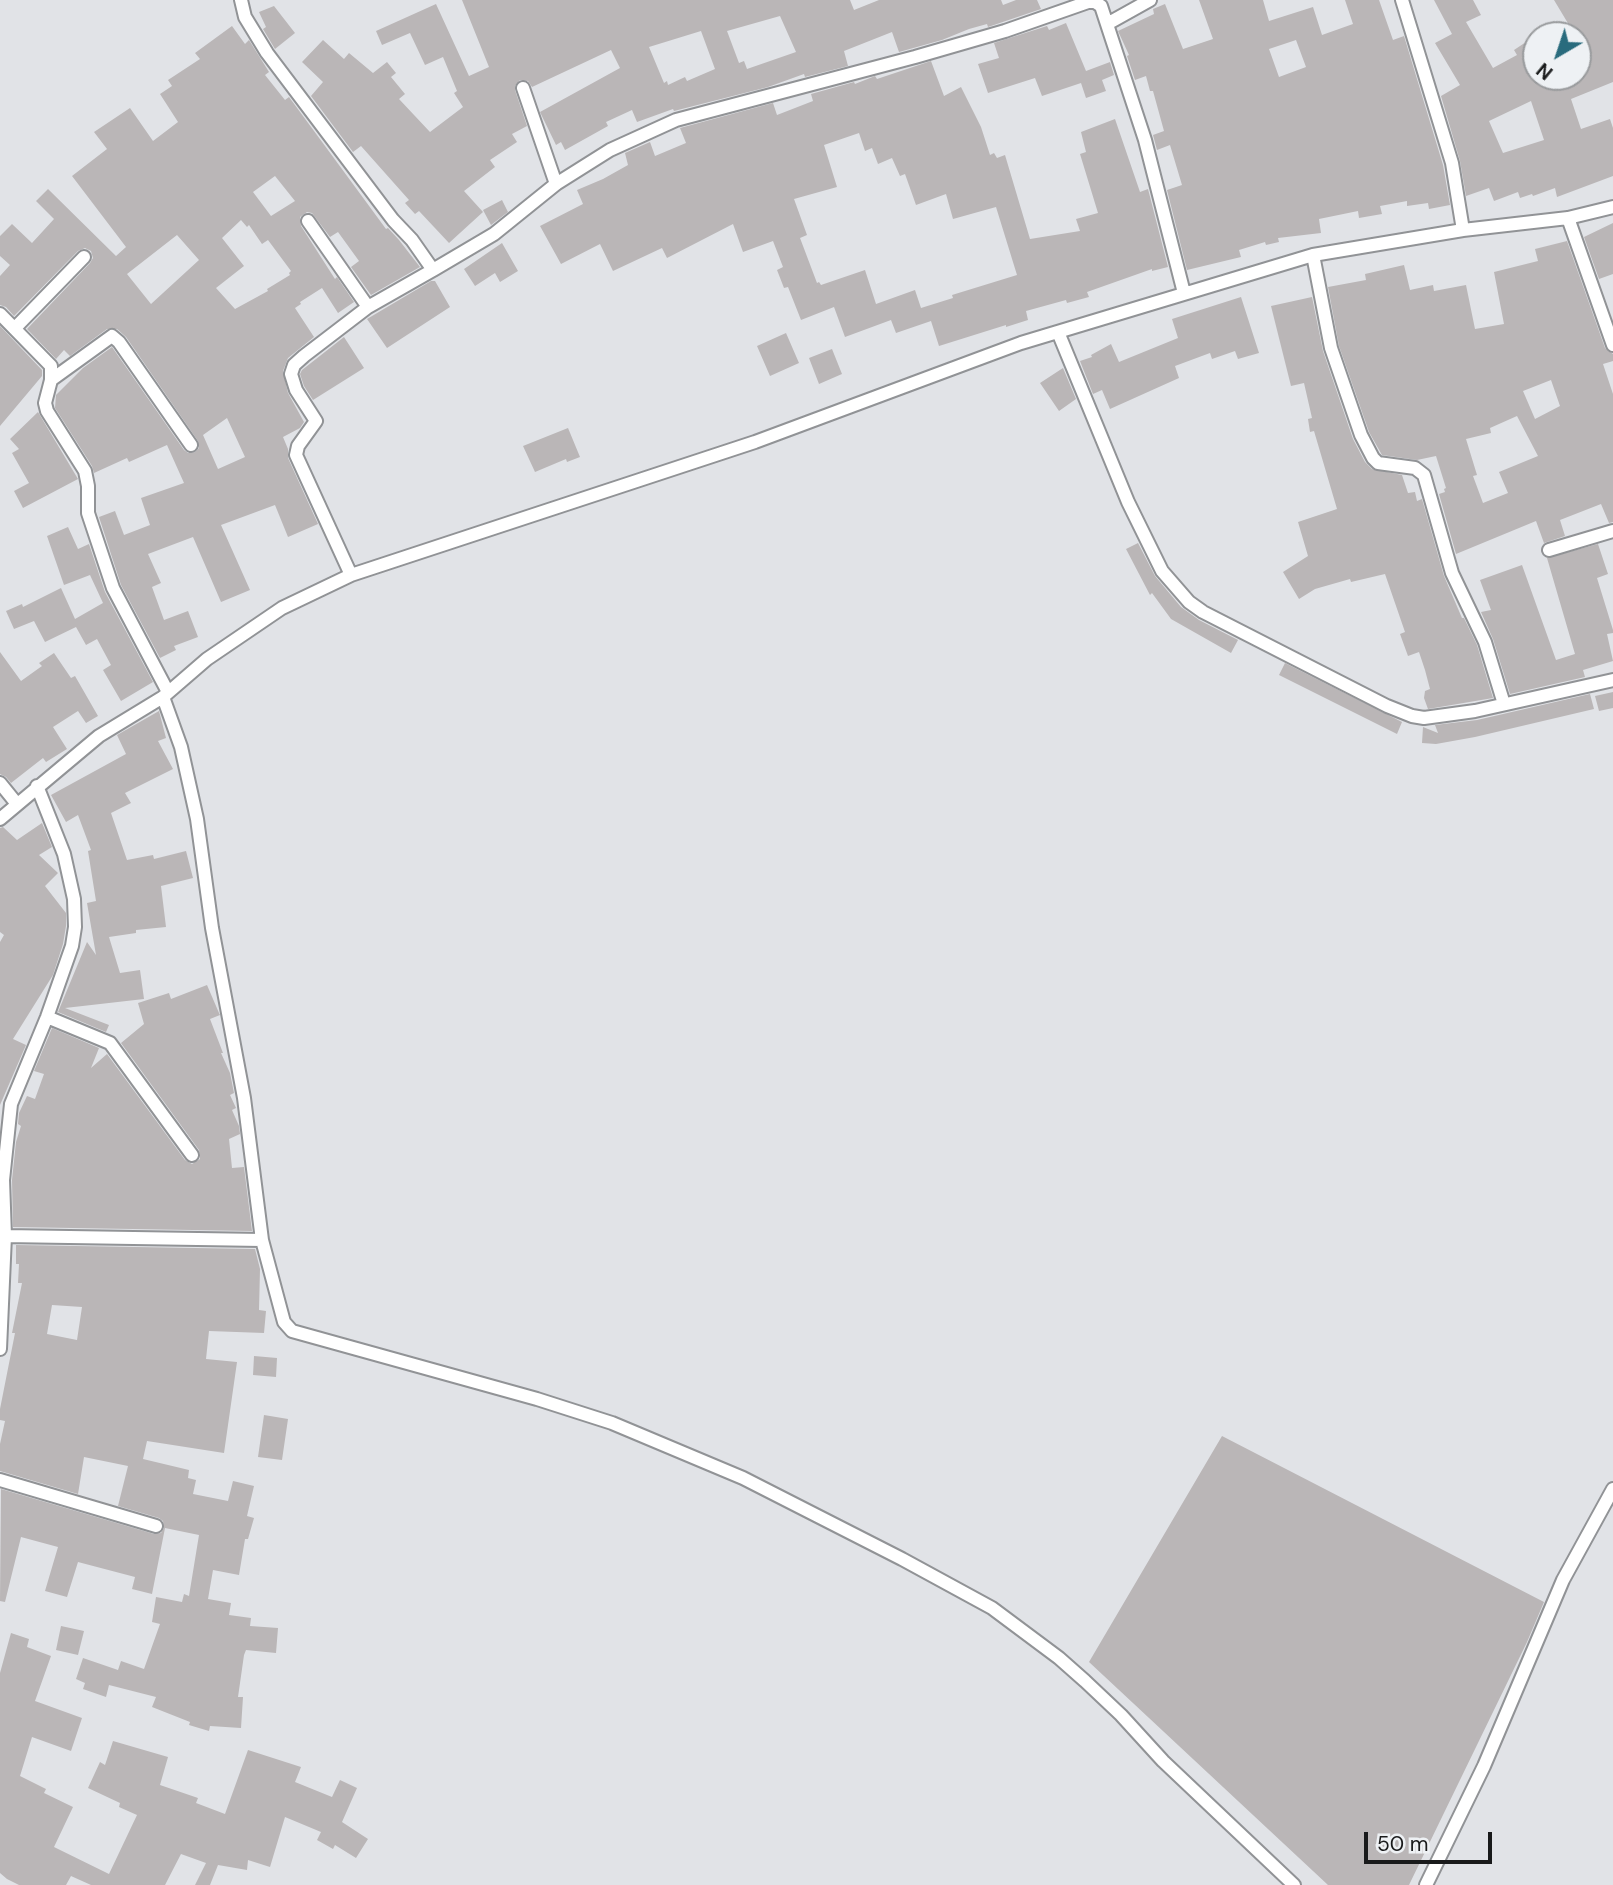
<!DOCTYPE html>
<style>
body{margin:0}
#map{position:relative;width:1613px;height:1885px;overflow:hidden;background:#e1e3e7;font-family:"DM Sans",sans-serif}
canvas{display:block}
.north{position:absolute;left:1522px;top:21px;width:70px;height:70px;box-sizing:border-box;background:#eef1f4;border:2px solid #999b9d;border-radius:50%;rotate:219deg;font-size:19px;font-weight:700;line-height:28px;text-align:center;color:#191a1b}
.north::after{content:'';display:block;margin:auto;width:24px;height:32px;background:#296b7d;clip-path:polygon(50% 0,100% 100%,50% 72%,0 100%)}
.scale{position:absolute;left:1364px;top:1832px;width:128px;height:32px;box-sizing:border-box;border:4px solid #191a1b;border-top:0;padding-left:9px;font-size:21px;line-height:24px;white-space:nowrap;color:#191a1b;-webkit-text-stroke:5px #eef1f4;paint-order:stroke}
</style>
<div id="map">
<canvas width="1613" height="1885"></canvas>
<div class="north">N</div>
<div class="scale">50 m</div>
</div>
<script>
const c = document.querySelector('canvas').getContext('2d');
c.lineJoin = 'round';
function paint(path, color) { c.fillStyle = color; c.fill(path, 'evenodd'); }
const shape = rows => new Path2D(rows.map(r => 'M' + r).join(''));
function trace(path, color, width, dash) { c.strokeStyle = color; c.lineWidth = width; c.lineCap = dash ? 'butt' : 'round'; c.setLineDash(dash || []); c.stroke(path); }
paint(shape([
 [462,0,850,0,854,10,879,0,1001,0,1003,5,1016,0,1037,0,1041,9,988,27,987,24,969,29,942,40,899,52,892,32,844,51,848,66,805,77,804,74,768,87,674,111,673,109,637,122,632,110,606,122,608,126,565,150,561,142,556,145,540,112,620,68,611,50,532,87,528,81,520,80,515,86,515,90,527,126,512,134,517,142,490,160,495,167,464,191,483,212,449,243,419,211,415,214,405,203,409,200,361,146,353,152,311,96,323,82,302,62,323,40,344,59,349,53,373,73,387,62,396,73,391,77,405,94,399,99,430,132,463,107,454,93,457,91,443,57,425,65,410,33,382,45,376,31,436,4,469,76,489,67],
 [780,16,796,52,747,69,744,61,739,63,727,31],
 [701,31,715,69,687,81,685,77,668,85,667,81,664,83,649,47],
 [1199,0,1263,0,1269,21,1313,7,1322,35,1353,24,1345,0,1379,0,1393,40,1404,36,1443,165,1450,205,1429,209,1428,203,1407,206,1407,201,1380,206,1382,214,1359,218,1358,211,1319,219,1321,233,1278,238,1279,242,1266,245,1265,242,1239,250,1241,257,1187,270,1167,190,1182,185,1170,145,1157,150,1153,135,1164,131,1153,91,1150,91,1146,76,1135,80,1127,56,1129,55,1118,31,1154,14,1153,9,1165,4,1183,49,1213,39],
 [1296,40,1306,67,1279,77,1269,49],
 [1434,0,1473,0,1481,15,1466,22,1493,68,1517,55,1514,50,1529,40,1536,51,1536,77,1578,77,1578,35,1575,35,1554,0,1613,0,1613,82,1571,99,1581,129,1610,119,1613,128,1613,176,1557,197,1555,188,1533,196,1532,194,1520,198,1518,192,1494,201,1489,188,1466,196,1460,161,1441,96,1460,85,1435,43,1452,34],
 [1531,101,1544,140,1503,153,1489,121],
 [274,6,295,33,275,49,263,29,266,27,259,12],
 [1066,23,1086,71,1110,62,1114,75,1102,80,1106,91,1086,98,1081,83,1042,96,1035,78,988,93,978,64,999,58,994,43,1047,26,1049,30],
 [232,26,245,44,249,40,269,72,265,75,285,100,289,97,386,229,388,228,399,240,420,267,371,295,351,267,359,261,338,232,330,237,312,213,307,212,300,217,301,226,335,279,337,277,354,302,338,313,322,288,300,302,301,304,295,308,314,337,288,358,283,371,288,393,304,422,300,428,283,437,288,449,288,458,318,524,288,537,275,505,221,525,250,590,221,602,193,537,148,554,161,583,152,587,164,620,188,611,198,637,174,646,176,650,160,658,121,585,99,517,115,511,124,535,150,525,141,498,184,483,167,445,129,462,127,458,94,473,92,466,55,408,56,395,83,368,112,347,184,450,188,453,195,452,199,448,198,441,126,337,117,329,107,329,70,356,64,350,56,359,27,329,90,263,93,258,91,251,85,248,78,251,14,316,6,307,0,305,0,276,10,265,0,256,0,236,12,224,32,243,54,219,36,201,48,189,116,256,126,247,72,176,107,149,94,132,130,108,153,141,178,122,160,94,172,86,168,80,200,59,195,53],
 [275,176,295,201,271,216,253,192],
 [241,220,247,227,249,225,262,244,268,240,291,271,289,273,290,275,267,289,268,291,235,309,216,288,244,266,222,238],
 [177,235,199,260,151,304,127,274],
 [227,418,245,457,218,469,203,435],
 [931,61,944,96,961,87,981,127,990,155,994,153,997,158,1005,155,1030,239,1080,231,1076,219,1098,213,1080,154,1086,152,1081,132,1115,119,1140,192,1148,189,1168,267,1152,271,1152,269,1087,292,1089,297,1067,303,1066,300,1026,311,1028,320,1006,327,1006,325,939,346,931,321,896,333,891,320,845,337,834,307,801,320,788,287,784,288,777,270,783,267,773,241,743,252,733,224,667,258,662,248,613,271,600,244,561,264,540,226,583,204,577,190,603,179,628,165,625,153,650,142,655,156,686,143,680,128,773,103,777,115,813,101,811,94,854,82,855,84,875,76,877,79],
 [859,133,865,151,872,148,878,164,892,158,900,176,905,174,916,205,946,194,953,219,996,207,1017,275,952,295,953,298,921,308,915,290,876,304,865,270,821,285,819,282,817,283,800,238,807,235,794,199,837,187,824,145],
 [502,200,508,212,491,225,483,210],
 [1613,223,1613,274,1599,279,1584,237],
 [1567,241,1605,348,1613,354,1613,361,1603,364,1613,394,1613,522,1609,523,1601,504,1560,520,1565,536,1544,543,1536,521,1456,554,1439,494,1445,492,1444,489,1446,488,1436,456,1417,460,1382,455,1369,432,1339,346,1328,287,1366,280,1365,274,1404,265,1410,290,1433,285,1434,291,1466,285,1475,329,1504,324,1494,272,1538,261,1535,249],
 [1551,380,1560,406,1535,419,1523,391],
 [1517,416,1538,456,1499,472,1508,493,1483,503,1473,476,1477,475,1466,439,1491,433,1490,428],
 [502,243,518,271,500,282,495,273,475,286,464,269],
 [431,281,435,281,450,307,387,348,367,319],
 [1241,297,1259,353,1238,359,1235,351,1212,359,1210,353,1175,366,1179,378,1110,409,1102,390,1093,394,1080,361,1092,357,1091,355,1111,344,1119,362,1178,338,1172,319],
 [1312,297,1323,351,1353,439,1365,462,1372,469,1402,475,1408,493,1415,492,1417,501,1422,499,1444,576,1462,618,1464,618,1477,645,1493,698,1428,709,1424,698,1425,691,1430,689,1425,670,1419,652,1408,656,1400,634,1405,632,1385,574,1351,582,1350,579,1315,589,1299,599,1283,572,1308,556,1298,522,1337,509,1314,431,1310,432,1308,419,1312,418,1304,383,1291,386,1271,306],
 [0,326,42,370,42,376,0,426],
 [786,333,799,363,770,376,757,346],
 [344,337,364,368,313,400,304,386,300,374,302,370],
 [832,349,842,374,819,384,809,358],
 [1063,368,1076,399,1059,411,1040,383],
 [38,412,78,479,23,508,14,491,29,483,12,453,19,449,10,439],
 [568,428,580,457,567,462,566,459,535,472,523,446],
 [68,527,78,549,89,544,105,592,153,682,121,701,103,670,111,665,97,639,86,645,76,627,45,642,34,621,14,629,6,611,22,604,23,607,61,588,75,619,103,603,90,575,64,585,47,536],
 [1138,543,1155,576,1181,607,1199,620,1238,640,1231,653,1171,619,1152,593,1150,595,1126,549],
 [1598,544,1608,574,1597,578,1613,630,1613,633,1607,634,1613,661,1583,670,1585,677,1510,694,1493,639,1481,612,1491,610,1480,580,1522,565,1556,660,1575,654,1547,558],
 [0,652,21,681,42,666,39,663,54,653,71,678,75,676,98,716,86,723,78,711,53,727,67,749,46,762,43,758,11,783,6,777,0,774],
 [1285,663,1402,722,1397,734,1279,675],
 [1613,692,1613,708,1599,711,1595,696],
 [1590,694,1594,709,1475,737,1436,744,1422,743,1423,727,1438,733,1435,725,1477,720],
 [159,711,166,738,158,741,173,769,125,793,131,803,111,813,127,860,153,855,154,859,186,851,193,878,161,886,166,927,136,930,136,933,109,937,120,973,140,970,144,999,65,1008,109,1025,106,1032,58,1012,87,942,96,955,87,903,96,901,88,851,91,850,78,815,66,822,51,795,126,754,117,735],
 [42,823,52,847,39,855,58,873,45,886,66,913,66,926,63,944,53,975,13,1039,26,1045,0,1105,0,942,4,935,0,932,0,828,3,827,17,840],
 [207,985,219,1013,220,1015,210,1019,223,1053,221,1053,230,1073,234,1093,230,1095,236,1108,232,1110,239,1126,240,1134,229,1139,232,1168,244,1167,252,1231,13,1227,12,1180,16,1142,21,1126,18,1124,19,1113,27,1096,35,1099,44,1074,34,1071,52,1028,99,1048,91,1068,107,1054,185,1160,192,1164,200,1159,199,1150,121,1043,144,1024,138,1003,169,993,171,999],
 [16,1245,255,1249,260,1269,259,1310,266,1311,264,1333,209,1331,206,1359,237,1362,224,1453,147,1441,143,1459,189,1470,188,1478,196,1480,193,1494,228,1501,233,1481,254,1486,247,1516,254,1518,248,1539,245,1539,239,1575,213,1570,208,1599,231,1603,229,1615,251,1618,250,1626,278,1628,276,1653,246,1650,244,1655,238,1697,243,1697,241,1728,210,1726,209,1731,189,1725,190,1722,152,1707,156,1697,109,1685,106,1697,83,1689,85,1683,76,1679,83,1658,118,1670,121,1661,144,1669,160,1624,152,1622,156,1597,182,1602,184,1594,189,1596,199,1535,165,1528,152,1594,132,1589,135,1577,78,1562,67,1597,45,1591,58,1547,21,1537,5,1602,0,1601,1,1489,154,1534,161,1533,164,1528,163,1521,159,1518,118,1506,128,1466,84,1457,78,1494,0,1471,0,1444,5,1421,0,1420,0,1409,15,1333,12,1333,22,1283,18,1283,19,1264,16,1264],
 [52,1305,82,1307,77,1340,47,1334],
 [254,1356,277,1358,276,1377,253,1375],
 [264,1415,288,1419,282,1460,258,1457],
 [1222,1436,1544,1602,1527,1642,1409,1885,1328,1885,1089,1662],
 [61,1626,84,1631,78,1655,56,1650],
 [11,1633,29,1639,27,1647,51,1656,35,1701,82,1718,71,1751,32,1737,20,1776,46,1789,44,1793,73,1807,54,1847,109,1874,137,1815,119,1807,120,1803,88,1788,100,1762,105,1765,113,1741,168,1757,160,1785,198,1798,196,1803,225,1814,248,1750,301,1767,295,1782,332,1797,340,1780,357,1788,342,1822,368,1839,356,1858,335,1845,333,1849,317,1840,321,1832,285,1817,270,1867,248,1860,247,1870,218,1865,210,1885,195,1885,206,1863,181,1854,165,1885,91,1885,71,1876,66,1885,19,1885,7,1879,0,1873,0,1673]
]), '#bab6b7');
const minor = shape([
 [241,0,245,17,267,53,393,220,412,240,433,270,494,234,556,184,610,150,676,120,915,57,1005,31,1088,2,1095,2,1101,6,1145,140,1184,293],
 [1402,0,1452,163,1463,230],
 [1107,24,1150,0],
 [523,88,556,184],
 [1568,218,1613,345],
 [308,221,368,307],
 [1313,255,1331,348,1361,435,1373,458,1378,463,1415,468,1424,475,1452,573,1485,642,1504,704],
 [0,314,51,366,51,380,45,403,47,411,85,471,88,486,88,513,113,588,168,692],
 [15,328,84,257],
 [1058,332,1128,502,1162,571,1189,602,1203,612,1387,706,1412,716,1424,718,1475,711,1613,680],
 [51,380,112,336,119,342,191,445],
 [1549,550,1613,531],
 [351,575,296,455,298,446,316,421,296,390,291,374,294,365,304,356,368,307,433,270],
 [163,697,181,747,197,819,212,928,244,1098,262,1240,284,1322,292,1331,537,1399,612,1423,743,1478,902,1559,992,1608,1059,1658,1085,1681,1121,1715,1163,1761,1294,1885],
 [0,783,17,804],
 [0,819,99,736,163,697,207,659,282,608,351,575,755,442,1021,343,1313,255,1463,230,1568,218,1613,207],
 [47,1017,110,1043,192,1155],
 [5,1236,262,1240],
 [0,1349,5,1236,3,1180,11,1104,47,1017,72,946,75,927,74,899,64,854,37,786],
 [0,1480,156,1526],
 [1426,1885,1484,1766,1563,1580,1613,1489]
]);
trace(minor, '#919396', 16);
trace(minor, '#fff', 12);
</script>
